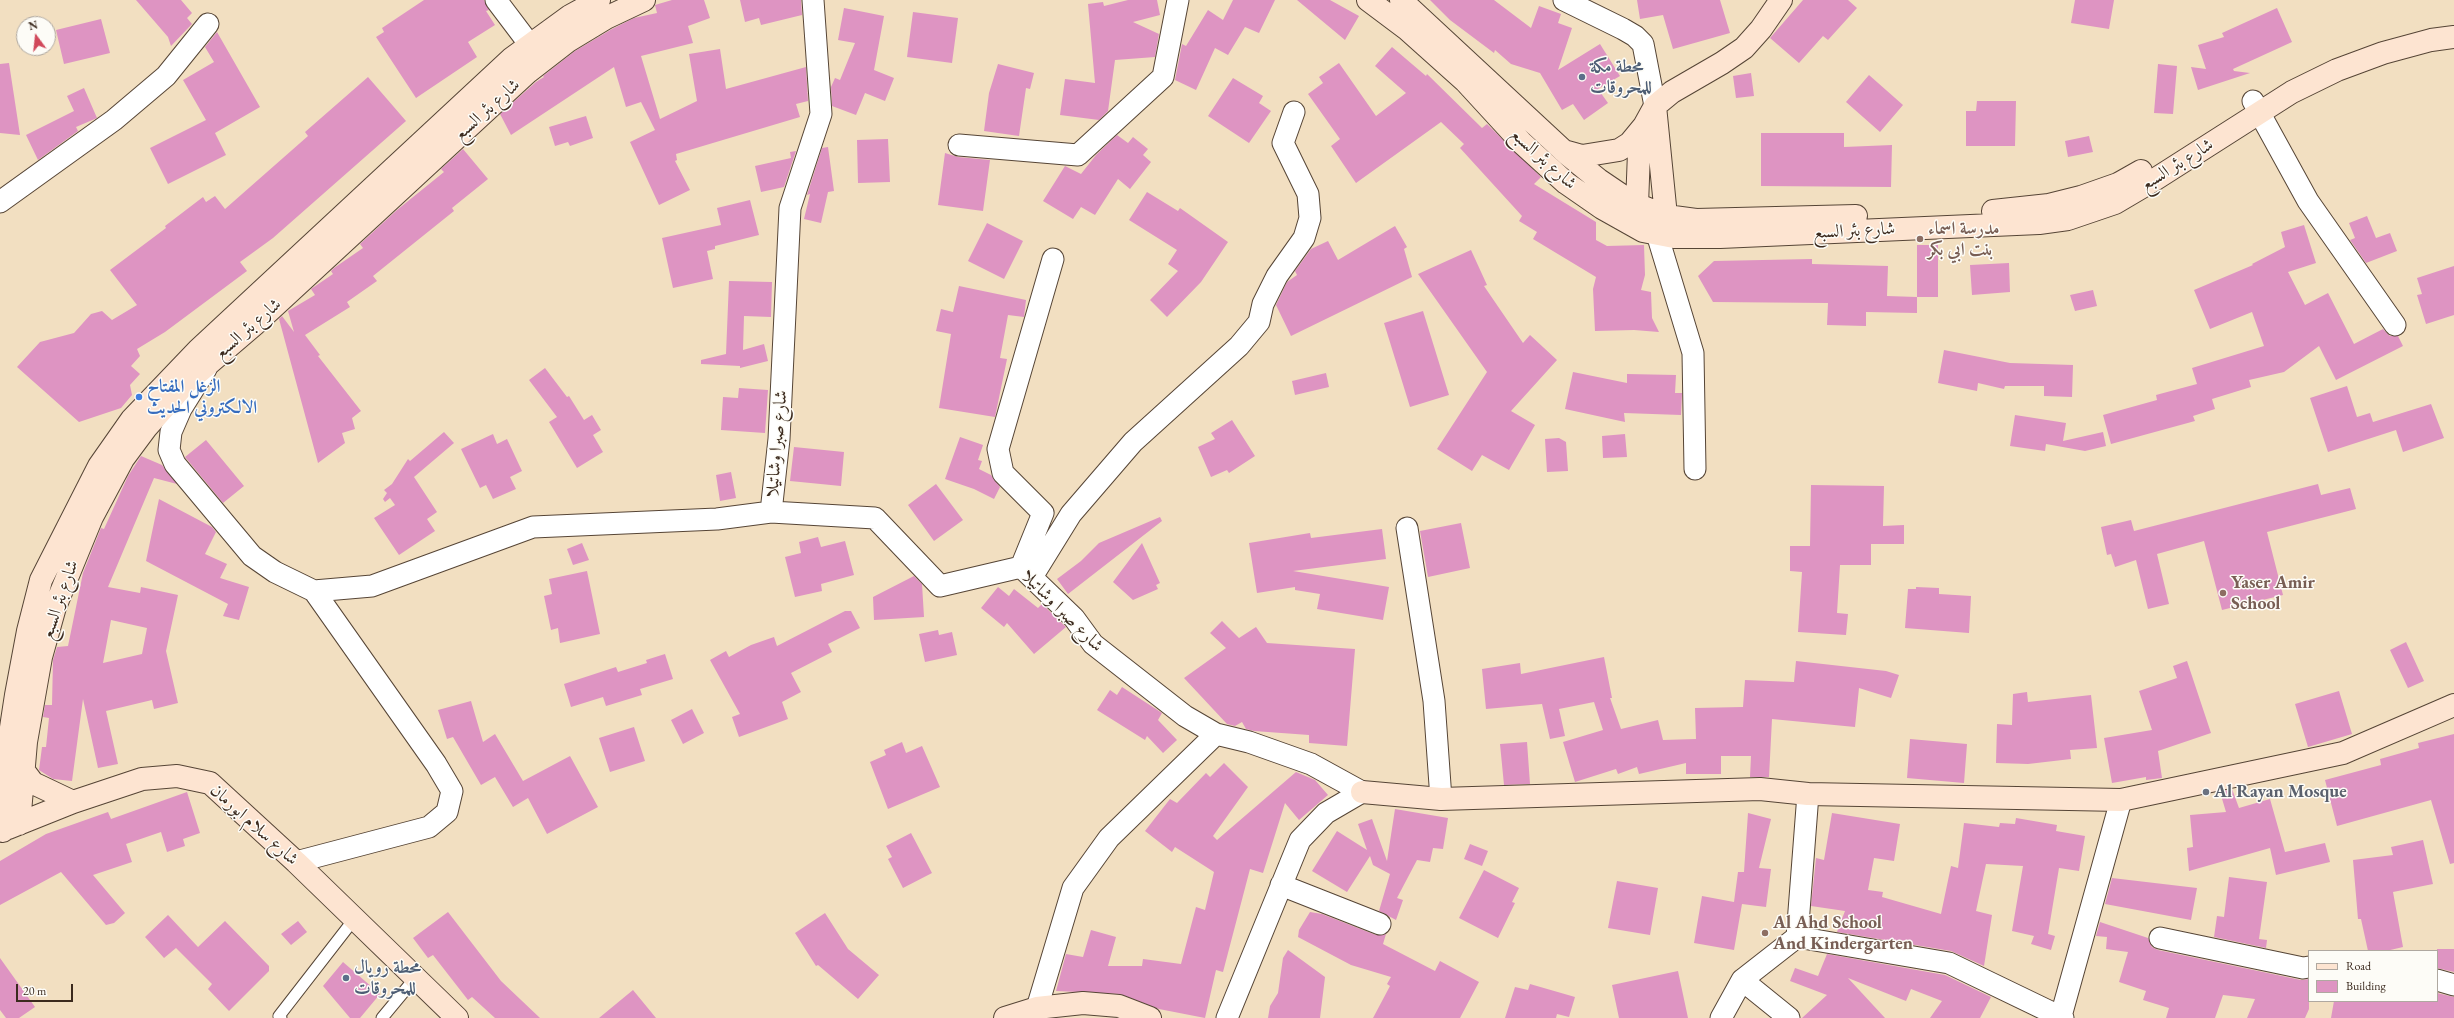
<!DOCTYPE html>
<meta charset="utf-8">
<style>
body{margin:0}
#map{position:relative;width:2454px;height:1018px;overflow:hidden;background:#f2dfc1;font-family:"EB Garamond",serif}
canvas{display:block}
.legend{position:absolute;left:2308px;top:950px;width:130px;height:52px;box-sizing:border-box;background:#fdfcf7;border:1px solid #afa8a0;margin:0;padding:5px 7px;list-style:none;font-size:12px;color:#3b2a1e}
.legend li{display:flex;align-items:center;gap:8px;height:20px}
.legend b{width:20px;border:1px solid #afa8a0}
.north{position:absolute;left:16px;top:16px;width:40px;height:40px;box-sizing:border-box;background:#fdfcf7;border:1px solid #afa8a0;border-radius:50%;rotate:345deg;font-size:11px;font-weight:700;line-height:16px;text-align:center;color:#3b2a1e}
.north::after{content:'';display:block;margin:auto;width:14px;height:18px;background:#d1495b;clip-path:polygon(50% 0,100% 100%,50% 72%,0 100%)}
.scale{position:absolute;left:16px;top:984px;width:57px;height:18px;box-sizing:border-box;border:2px solid #3b2a1e;border-top:0;padding-left:5px;font-size:12px;line-height:14px;white-space:nowrap;color:#3b2a1e;-webkit-text-stroke:3px #fdfcf7;paint-order:stroke}
</style>
<div id="map">
<canvas width="2454" height="1018"></canvas>
<ul class="legend">
<li><b style="height:5px;background:#fde4d1"></b>Road</li>
<li><b style="height:11px;background:#de94c2"></b>Building</li>
</ul>
<div class="north">N</div>
<div class="scale">20 m</div>
</div>
<script>
const c = document.querySelector('canvas').getContext('2d');
c.lineJoin = 'round';
function paint(path, color) { c.fillStyle = color; c.fill(path, 'evenodd'); }
const shape = rows => new Path2D(rows.map(r => 'M' + r).join(''));
function trace(path, color, width, dash) { c.strokeStyle = color; c.lineWidth = width; c.lineCap = dash ? 'butt' : 'round'; c.setLineDash(dash || []); c.stroke(path); }
function drawText(font, color, halo, rows, align = 'center') {
  c.font = font + ' "EB Garamond",Amiri,serif'; c.lineWidth = 3; c.setLineDash([]); c.textBaseline = 'middle'; c.strokeStyle = halo; c.fillStyle = color; for (const [text, x, y, turn = 0] of rows) {
    c.save(); c.translate(x, y); c.rotate((+turn || 0) * Math.PI / 180); c.textAlign = isNaN(turn) ? turn : align; if (halo) c.strokeText(text, 0, 0); c.fillText(text, 0, 0); c.restore();
  }
}
paint(shape([
 [136,0,181,0,192,13,187,18,192,24,171,46,168,37],
 [424,0,484,0,489,10,486,11,495,25,468,42,477,57,416,98,376,37,384,32,382,28],
 [672,0,704,0,710,18,688,26,693,43,641,56,660,119,697,101,689,54,720,49,726,89,806,67,808,101,796,104,800,117,676,154,677,160,675,161,690,190,659,205,630,142,655,130,641,102,626,107,614,67,511,135,500,114,536,82,544,77,543,76,575,51,612,29,634,18,657,13,655,5],
 [740,0,801,0,802,15,761,25,759,18,745,22],
 [1128,0,1157,0,1160,15,1133,22,1159,34,1155,57,1115,60,1108,111,1099,120,1060,115,1065,79,1095,83,1088,4,1103,2,1104,6],
 [1233,0,1275,0,1259,33,1245,27,1228,55,1215,48,1196,90,1175,80,1182,44,1186,46,1208,10,1223,20],
 [1297,0,1330,0,1359,16,1345,40],
 [1430,0,1494,0,1531,28,1539,6,1561,14,1558,23,1572,28,1558,70,1600,44,1620,76,1598,89,1608,103,1584,120,1573,104,1562,110,1540,73,1511,64,1495,50,1494,53,1450,20],
 [1637,0,1720,0,1730,33,1673,49,1663,15,1640,19],
 [1803,0,1848,0,1857,8,1828,40,1823,36,1799,63,1770,38],
 [2075,0,2114,0,2109,29,2071,23],
 [844,8,884,16,874,70,894,78,885,101,865,93,856,115,832,106,831,87,835,78,840,80,855,43,838,40],
 [2277,8,2292,42,2233,69,2234,71,2250,73,2198,90,2191,67,2206,69,2198,45,2224,37,2222,33],
 [913,12,958,18,952,63,907,57],
 [101,19,110,53,64,64,56,30],
 [217,32,260,107,215,133,226,155,168,184,150,148,206,120,183,80,214,62,205,47],
 [1392,47,1426,76,1427,74,1482,128,1487,124,1541,177,1534,184,1596,222,1596,240,1607,246,1644,245,1645,275,1641,290,1651,292,1652,318,1659,332,1634,330,1595,331,1593,289,1596,277,1533,239,1537,232,1519,221,1522,216,1460,148,1464,144,1441,122,1356,183,1331,146,1340,139,1308,94,1323,83,1319,77,1339,63,1376,116,1406,93,1375,66],
 [9,63,20,135,0,133,0,64],
 [998,64,1034,73,1030,89,1026,88,1019,136,984,131,989,93],
 [2158,64,2177,66,2173,114,2154,113],
 [1751,73,1754,96,1736,98,1733,76],
 [1869,75,1903,105,1880,132,1846,102],
 [368,77,406,121,273,238,240,262,247,271,165,332,137,349,140,356,131,366,140,374,130,385,132,395,121,408,79,422,17,367,40,342,74,333,91,314,102,311,112,320,137,305,110,270,166,228,165,226,203,197,206,202,215,196,225,209,308,136,305,132],
 [1233,78,1263,96,1259,103,1271,111,1249,143,1208,116],
 [84,88,97,118,76,127,78,131,38,160,26,135,74,111,67,96],
 [1977,101,2016,101,2015,146,1966,146,1966,111,1976,111],
 [586,116,593,138,570,146,568,142,555,146,549,127],
 [1761,133,1844,133,1844,147,1892,145,1891,187,1761,186],
 [1117,135,1128,143,1133,137,1148,149,1143,155,1151,162,1130,189,1118,179,1095,215,1081,207,1073,219,1043,201,1065,166,1081,174,1096,155],
 [2089,136,2093,152,2068,157,2065,141],
 [888,139,890,182,858,183,857,140],
 [828,147,834,191,828,192,821,223,804,219,810,194,807,195,822,148],
 [463,149,488,179,452,208,454,211,373,276,377,281,347,302,350,307,305,335,320,355,318,356,361,411,352,418,355,429,342,433,345,443,318,463,279,319,282,316,294,332,288,311,315,295,311,289,333,274,331,271,334,268,363,248,360,244,397,210,444,172,441,169],
 [796,151,784,187,761,192,755,166,791,158,790,152],
 [945,153,958,157,990,160,983,211,938,205],
 [1147,192,1178,211,1180,208,1228,242,1201,282,1167,317,1150,300,1178,271,1168,264,1177,250,1129,220],
 [750,200,759,235,715,246,715,249,707,251,713,279,673,288,662,238,721,225,717,208],
 [2367,216,2376,238,2390,233,2397,251,2366,263,2350,240,2355,238,2349,223],
 [987,223,1023,241,1004,279,968,261],
 [2304,225,2316,263,2288,272,2305,305,2328,293,2354,344,2383,329,2390,336,2398,336,2403,346,2336,380,2319,346,2284,372,2249,380,2251,387,2212,399,2215,409,2193,416,2195,421,2111,444,2103,415,2157,400,2156,395,2197,384,2192,368,2264,346,2252,312,2210,329,2194,290,2253,265,2252,264,2285,247,2281,232],
 [1395,226,1407,247,1404,249,1412,277,1291,336,1276,305,1287,282,1297,275,1295,271,1311,249,1328,241,1338,260],
 [1917,245,1938,245,1938,297,1917,297],
 [1471,250,1487,285,1484,286,1523,343,1530,335,1557,360,1511,411,1535,425,1509,470,1482,455,1472,471,1437,449,1487,372,1418,274],
 [1812,259,1812,264,1888,266,1887,296,1917,297,1917,313,1866,312,1866,326,1827,325,1828,303,1713,302,1698,276,1714,261],
 [2009,263,2010,292,1972,295,1970,265],
 [2454,266,2454,315,2426,324,2417,295,2422,294,2417,278],
 [729,281,772,282,771,317,744,316,743,350,764,344,768,361,740,368,740,366,701,364,701,360,726,354],
 [959,286,1026,300,1024,317,1008,315,1000,358,1007,359,995,417,939,408,951,334,936,331,941,309,953,312],
 [2093,290,2097,306,2075,311,2070,295],
 [1423,311,1449,395,1410,407,1384,323],
 [1944,350,2010,363,2073,365,2072,397,2044,396,2044,386,2005,386,2004,389,1978,383,1977,391,1938,383],
 [545,368,567,397,569,396,584,420,592,415,601,430,593,435,603,452,577,468,549,422,557,417,529,380],
 [1573,372,1627,383,1627,374,1676,375,1675,393,1682,393,1681,415,1624,413,1625,422,1565,409],
 [1326,373,1329,387,1295,395,1292,381],
 [2347,386,2357,417,2370,413,2373,422,2431,404,2444,438,2403,452,2396,430,2328,452,2310,398],
 [739,388,768,390,765,433,721,430,723,397,738,398],
 [2015,415,2066,423,2063,441,2103,432,2106,446,2085,451,2046,444,2045,451,2010,446],
 [1232,420,1255,456,1229,473,1227,470,1211,477,1198,447,1215,439,1211,433],
 [444,432,454,443,414,477,437,512,427,519,435,531,399,555,374,518,395,505,390,498,385,502,383,499,387,493,384,490,392,484,408,459,410,461],
 [493,434,497,444,507,439,522,471,510,477,516,489,493,499,486,485,480,488,461,449],
 [1625,434,1627,457,1603,458,1602,436],
 [960,437,983,445,978,460,982,461,979,469,991,475,1000,487,994,499,974,489,945,479],
 [1559,438,1566,442,1568,471,1547,472,1545,439],
 [206,440,244,486,223,503,185,457],
 [794,447,844,452,841,486,790,481],
 [141,456,162,465,177,484,154,478,108,587,140,593,141,587,178,595,166,651,178,703,154,709,152,700,106,711,118,764,98,768,83,699,72,781,53,779,39,770,42,747,46,747,49,718,43,717,45,705,52,705,53,660,57,647,68,646,83,573,101,528,104,529,128,476],
 [111,620,147,628,142,654,103,663],
 [731,472,736,498,720,501,716,475],
 [936,484,963,520,934,541,908,505],
 [2318,484,2321,495,2350,488,2356,509,2267,532,2283,595,2222,610,2204,541,2157,554,2169,604,2148,609,2136,560,2115,567,2111,554,2107,555,2101,527,2131,520,2134,531],
 [1811,485,1884,486,1883,526,1904,525,1904,544,1871,544,1871,565,1840,565,1837,613,1848,614,1846,635,1798,632,1802,572,1790,571,1790,546,1810,546],
 [159,499,212,527,216,532,205,554,227,564,220,578,249,587,239,620,223,616,228,604,146,561],
 [1160,517,1162,521,1068,594,1057,579,1081,561,1099,543],
 [1461,523,1470,568,1428,577,1420,531],
 [1382,529,1386,559,1293,571,1389,587,1383,620,1317,609,1320,594,1295,590,1295,587,1257,593,1249,543,1310,533,1311,538],
 [818,537,821,547,845,541,854,575,821,584,822,591,795,597,785,557,801,553,799,542],
 [582,543,589,560,573,565,567,549],
 [1142,543,1160,583,1156,585,1158,589,1133,600,1113,582],
 [587,571,600,634,560,643,558,628,551,630,544,596,552,594,549,579],
 [914,576,922,584,924,617,874,620,873,597],
 [998,587,1009,596,1014,589,1038,608,1042,604,1066,627,1034,654,1007,623,1004,627,981,608],
 [1916,587,1939,588,1939,594,1971,596,1969,633,1905,628,1908,589,1916,589],
 [845,611,851,611,860,628,828,644,832,652,791,673,801,692,782,702,788,719,739,737,732,717,740,714,710,660,726,651,729,657,751,645,774,637,777,646],
 [1222,621,1239,638,1256,627,1267,643,1355,649,1347,746,1309,743,1309,735,1254,731,1246,729,1242,722,1235,726,1227,724,1184,678,1226,648,1210,633],
 [938,630,939,635,952,632,957,655,925,662,919,634],
 [2406,642,2424,681,2408,688,2390,650],
 [665,654,673,679,640,689,642,695,606,706,603,697,571,707,564,684,616,667,618,672,647,663,646,660],
 [1604,657,1612,698,1610,698,1621,729,1658,720,1663,740,1696,739,1695,708,1743,707,1745,680,1794,682,1796,661,1886,671,1899,675,1891,698,1859,688,1855,727,1772,719,1769,777,1750,777,1751,756,1721,756,1721,774,1686,774,1686,763,1639,774,1637,767,1618,774,1616,769,1575,782,1563,742,1603,730,1594,702,1559,709,1565,736,1550,739,1542,704,1486,709,1482,669,1520,663,1521,674],
 [2187,661,2211,733,2158,751,2162,778,2146,780,2146,777,2112,783,2104,738,2152,730,2139,691,2177,678,2173,666],
 [1122,687,1162,713,1158,720,1177,740,1163,753,1147,736,1145,740,1097,710,1110,690,1117,695],
 [2339,691,2352,734,2308,747,2295,704],
 [2027,692,2028,702,2091,695,2097,748,2070,750,2071,759,2028,764,1996,763,1997,724,2012,725,2013,694],
 [471,701,483,742,495,734,523,781,570,756,598,807,547,834,528,798,513,807,495,777,481,785,453,737,447,739,438,710],
 [692,709,704,733,683,744,671,720],
 [634,727,645,761,610,772,599,738],
 [2454,734,2454,863,2450,864,2431,800,2337,826,2325,780,2381,765,2380,759,2419,748,2418,743],
 [1910,739,1967,744,1964,783,1907,778],
 [902,742,906,753,922,746,940,787,888,809,870,762,886,755,884,750],
 [1527,742,1530,784,1504,785,1500,744],
 [1224,763,1248,787,1213,836,1217,840,1296,772,1315,780,1328,795,1299,820,1285,803,1263,873,1250,869,1223,972,1216,970,1205,1018,1159,1009,1120,994,1056,991,1066,954,1083,957,1091,930,1116,937,1108,966,1142,966,1143,959,1181,964,1196,907,1205,910,1214,872,1175,847,1172,852,1145,831,1170,799,1177,803,1206,773,1210,777],
 [2232,789,2239,808,2270,799,2285,852,2325,843,2330,862,2276,875,2270,848,2189,871,2187,848,2193,847,2190,815,2226,812,2220,792],
 [187,792,200,833,183,839,185,846,167,852,161,832,126,844,132,862,93,875,125,913,114,923,106,925,61,872,0,905,0,861,46,834,108,812,111,819],
 [1395,809,1448,818,1443,849,1433,848,1430,862,1417,860,1397,898,1403,900,1396,920,1379,911,1390,874,1373,865,1370,856,1347,892,1312,871,1337,831,1367,850,1358,824,1372,819,1387,861],
 [1748,813,1771,819,1759,868,1771,869,1766,907,1742,904,1734,950,1694,943,1702,896,1734,902,1738,872,1744,872],
 [1832,813,1900,824,1894,861,1874,858,1868,890,1883,892,1882,897,1941,914,1951,866,1958,868,1964,823,1999,827,2000,823,2015,824,2016,818,2057,825,2056,831,2085,836,2079,871,2059,868,2048,934,2055,936,2051,950,2031,944,2034,936,2012,931,2023,866,1986,864,1976,911,1992,915,1984,966,1951,951,1837,932,1845,911,1811,906,1816,858,1824,860],
 [911,833,932,873,903,888,888,859,892,857,886,846],
 [2423,840,2433,884,2393,892,2403,947,2386,951,2368,951,2361,919,2358,919,2353,860,2393,855,2391,847],
 [1470,844,1488,851,1482,866,1464,859],
 [1484,870,1519,888,1512,902,1515,903,1498,938,1459,918],
 [2229,877,2267,882,2259,939,2267,940,2266,948,2214,937,2217,916,2224,917],
 [2112,878,2197,888,2191,920,2105,904],
 [1617,881,1658,888,1650,935,1608,928],
 [448,912,501,981,540,1018,495,1018,472,997,468,1000,433,955,428,958,413,938],
 [1310,912,1322,914,1376,935,1386,934,1383,944,1435,971,1440,961,1479,982,1460,1018,1373,1018,1390,986,1387,984,1391,977,1351,965,1298,937,1299,930],
 [825,913,848,949,879,975,858,999,818,965,816,966,795,933],
 [168,915,198,947,225,921,269,966,269,971,229,1011,208,989,212,984,176,948,164,958,145,937],
 [298,921,307,932,291,945,281,934],
 [2100,922,2148,938,2152,947,2158,950,2301,980,2309,979,2309,1009,2305,1018,2247,1018,2255,999,2223,995,2215,1018,2166,1018,2169,1008,2143,1000,2146,991,2119,982,2128,952,2106,949,2107,937,2096,936],
 [2437,949,2454,949,2454,972,2437,968],
 [1288,950,1325,977,1320,1018,1268,1018,1270,1006,1278,993,1283,958],
 [1827,954,1945,975,1991,997,1980,1018,1930,1018,1942,1001,1911,989,1906,1001,1848,978,1885,1018,1802,1018,1827,995,1790,981,1795,968,1818,976],
 [0,958,35,1007,19,1018,6,1018,0,1010],
 [343,962,380,994,360,1018,350,1018,323,986],
 [1678,971,1688,1018,1619,1018,1612,985],
 [1530,984,1575,997,1569,1017,1557,1014,1556,1018,1505,1018,1515,987,1528,990],
 [633,990,656,1018,599,1018],
 [2437,993,2454,997,2454,1018,2331,1018,2334,1001,2437,1001]
]), '#de94c2');
const lane = shape([
 [281,1018,279,1016,355,918],
 [382,1018,416,977]
]);
const street = shape([
 [496,0,530,45],
 [813,0,821,114,790,208,779,439,771,512,875,518,940,586,1021,567,1074,618,1093,644,1185,716,1216,734,1249,742,1311,764,1362,792],
 [1564,0,1623,29,1635,36,1643,44,1655,106],
 [2253,101,2308,201,2395,325],
 [959,145,1078,155,1163,77,1178,0],
 [0,202,114,120,166,76,208,24],
 [1657,234,1693,353,1695,469],
 [206,369,181,409,171,432,169,450,175,464,252,556,275,572,314,591,372,586,533,527,717,519,771,512],
 [1407,528,1434,701,1441,799],
 [1021,567,1043,513,1003,473,998,449,1053,259],
 [1032,577,1071,514,1133,442,1239,346,1259,322,1263,304,1277,276,1304,238,1310,218,1308,194,1283,143,1294,112],
 [296,862,429,827,447,812,452,791,436,764,314,591],
 [1281,885,1380,924],
 [1797,937,1949,963,2063,1018],
 [2160,938,2303,968,2309,967],
 [1742,980,1789,1018],
 [2437,980,2454,985],
 [1037,1008,1073,888,1109,838,1216,734],
 [2061,1016,2121,800],
 [1227,1018,1300,840,1326,813,1362,792],
 [1721,1018,1742,980,1797,937,1808,794]
]);
const secondary = shape([
 [1368,0,1408,30,1465,81,1522,143,1566,183,1602,208,1643,231,1674,237,1720,237,2039,223,2068,219,2115,203,2154,180,2292,92,2337,70,2383,53,2431,40,2454,37],
 [1401,0,1567,154,1599,180,1633,203,1666,216,1696,220,1856,216],
 [1655,106,1666,216,1661,226],
 [1564,151,1582,156,1619,150,1630,143,1644,126],
 [1993,211,2049,205,2081,197,2118,184,2141,171],
 [1643,214,1637,205,1639,152,1644,126,1655,106,1672,92,1722,63,1744,48,1761,29,1781,0],
 [24,771,33,783,73,802],
 [1362,792,1441,799,1760,789,1808,794,2121,800,2343,753,2454,705],
 [19,824,26,742,41,657,55,607,92,517,123,459,146,428,185,384,254,325,528,72,568,41,606,18,644,0],
 [8,828,73,802,142,779,177,776,210,783,296,862,457,1018],
 [3,831,6,760,16,695,28,631,41,580,99,466,132,419,198,350,511,59,570,16,599,0],
 [1005,1018,1037,1008,1083,1003,1119,1006,1150,1018]
]);
trace(lane, '#564536', 13);
trace(street, '#564536', 23);
trace(secondary, '#564536', 24);
trace(lane, '#fff', 11);
trace(street, '#fff', 21);
trace(secondary, '#fde4d1', 22);
for (const [x, y, r, color] of [
 [1582,77,4,"#5c6f8a"],
 [1920,239,4,"#8d6e63"],
 [139,397,4,"#3f7fe0"],
 [2223,593,4,"#8d6e63"],
 [2206,792,4,"#6b7280"],
 [1765,933,4,"#8d6e63"],
 [346,978,4,"#5c6f8a"]
]) { const dot = new Path2D(); dot.arc(x, y, r, 0, 2 * Math.PI); c.fillStyle = color; c.fill(dot); trace(dot, '#fdfcf7', 1.5); }
drawText('bold 18px', '#4e5e75', '#fdfcf7', [
 ["محطة مكة",1590,67],
 ["للمحروقات",1590,88],
 ["محطة رويال",354,968],
 ["للمحروقات",354,989]
], 'left');
drawText('18px', '#3b2a1e', '#fdfcf7', [
 ["شارع بئر السبع",487,110,-42],
 ["شارع بئر السبع",1543,159,42],
 ["شارع بئر السبع",2177,165,-32],
 ["شارع بئر السبع",1854,231,-3],
 ["شارع بئر السبع",248,329,-41],
 ["شارع صبرا وشاتيلا",777,444,-85],
 ["شارع بئر السبع",60,600,-71],
 ["شارع صبرا وشاتيلا",1062,611,45],
 ["شارع سلام ابورمان",254,825,42]
]);
drawText('bold 18px', '#785e54', '#fdfcf7', [
 ["مدرسة اسماء",1928,229],
 ["بنت ابي بكر",1928,250],
 ["Yaser Amir",2231,583],
 ["School",2231,604],
 ["Al Ahd School",1773,923],
 ["And Kindergarten",1773,944]
], 'left');
drawText('bold 18px', '#366cbe', '#fdfcf7', [
 ["الزغل المفتاح",147,387],
 ["الالكتروني الحديث",147,408]
], 'left');
drawText('bold 18px', '#5b616d', '#fdfcf7', [
 ["Al Rayan Mosque",2214,792]
], 'left');
</script>
